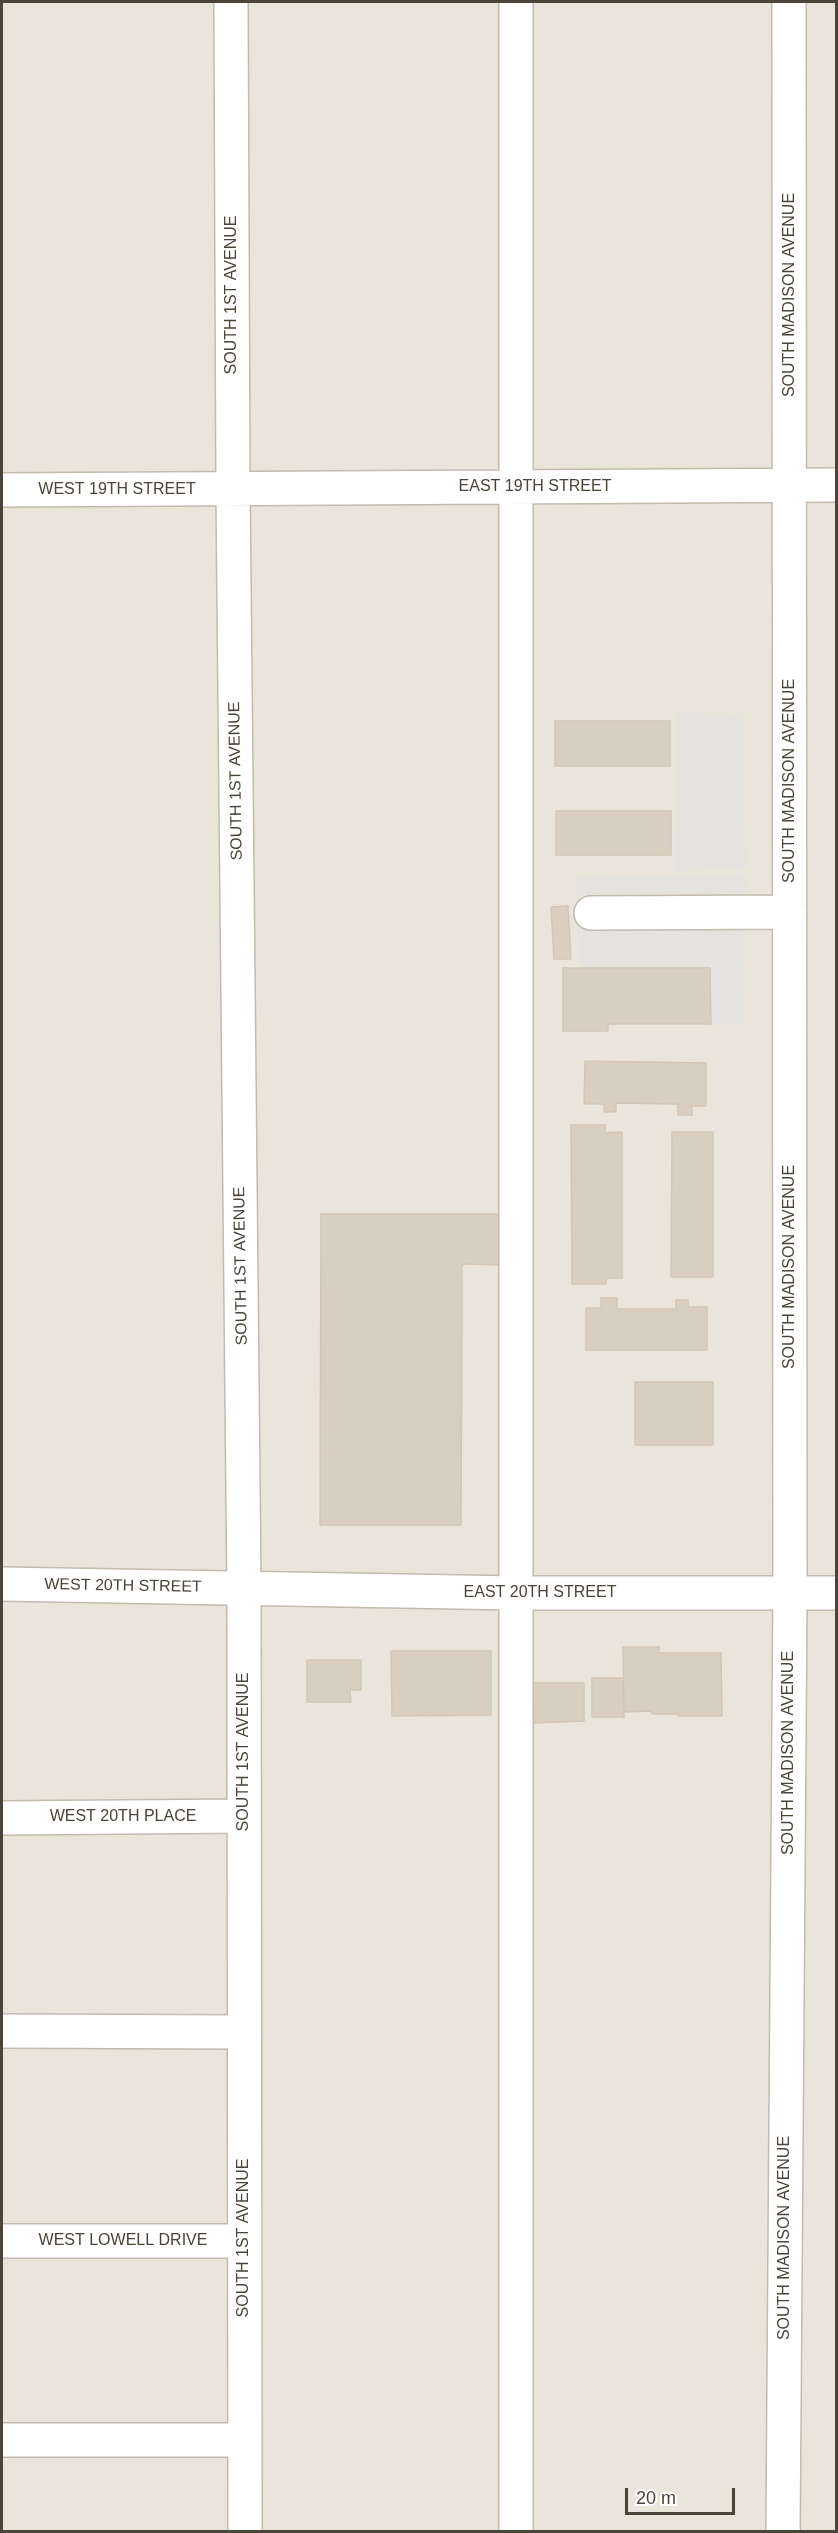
<!DOCTYPE html>
<style>
body{margin:0}
#map{position:relative;width:838px;height:2533px;overflow:hidden;background:#f6f3ec;font-family:Helvetica,sans-serif}
canvas{display:block}
.frame{position:absolute;inset:0;border:3px solid #4b4439;pointer-events:none}
.scale{position:absolute;left:625px;top:2488px;width:110px;height:27px;box-sizing:border-box;border:3px solid #4b4439;border-top:0;padding-left:8px;font-size:18px;line-height:21px;white-space:nowrap;color:#4b4439;-webkit-text-stroke:4px #fff;paint-order:stroke}
</style>
<div id="map">
<canvas width="838" height="2533"></canvas>
<div class="frame"></div>
<div class="scale">20 m</div>
</div>
<script>
const c = document.querySelector('canvas').getContext('2d');
c.lineJoin = 'round';
function paint(path, color) { c.fillStyle = color; c.fill(path, 'evenodd'); }
const shape = rows => new Path2D(rows.map(r => 'M' + r).join(''));
function trace(path, color, width, dash) { c.strokeStyle = color; c.lineWidth = width; c.lineCap = dash ? 'butt' : 'round'; c.setLineDash(dash || []); c.stroke(path); }
function drawText(font, color, halo, rows, align = 'center') {
  c.font = font + ' Helvetica,sans-serif'; c.lineWidth = 4.5; c.setLineDash([]); c.textBaseline = 'middle'; c.strokeStyle = halo; c.fillStyle = color; for (const [text, x, y, turn = 0] of rows) {
    c.save(); c.translate(x, y); c.rotate((+turn || 0) * Math.PI / 180); c.textAlign = isNaN(turn) ? turn : align; if (halo) c.strokeText(text, 0, 0); c.fillText(text, 0, 0); c.restore();
  }
}
paint(shape([
 [2,2,836,2,836,2531,2,2532]
]), '#eae5da');
paint(shape([
 [677,713,744,714,746,869,674,871],
 [746,874,745,1024,711,1024,710,968,579,968,577,877]
]), '#e5e3e0');
const building = shape([
 [555,721,670,721,670,766,555,766,555,721],
 [556,811,671,811,671,855,556,855,556,811],
 [568,906,571,959,554,959,551,907,568,906],
 [563,968,710,968,711,1024,608,1024,608,1031,563,1031,563,968],
 [585,1061,706,1063,706,1106,692,1106,692,1115,678,1115,678,1104,616,1103,616,1112,604,1112,604,1104,584,1104,585,1061],
 [571,1125,605,1125,605,1133,622,1132,622,1278,606,1278,606,1284,572,1284,571,1125],
 [672,1132,713,1132,713,1277,671,1277,672,1132],
 [321,1214,501,1214,501,1265,462,1264,461,1525,320,1525,321,1214],
 [601,1298,617,1298,617,1309,676,1309,676,1300,688,1300,688,1307,707,1307,707,1350,586,1350,586,1308,601,1308,601,1298],
 [635,1382,713,1382,713,1445,635,1445,635,1382],
 [623,1647,659,1647,659,1653,721,1653,722,1716,678,1716,678,1714,652,1714,652,1711,624,1712,623,1647],
 [391,1651,491,1651,491,1715,392,1716,391,1651],
 [307,1660,361,1660,361,1690,350,1690,351,1702,307,1702,307,1660],
 [592,1678,623,1678,624,1717,592,1717,592,1678],
 [533,1683,584,1683,584,1721,534,1723,533,1683]
]);
paint(building, '#d8cfc1');
trace(building, '#d3c7b4', 1.5);
const minor = shape([
 [231,2,233,489,244,1587,245,2532],
 [516,2,516,2532],
 [2,490,836,485],
 [591,913,790,912],
 [2,1584,516,1593,836,1593],
 [2,1818,244,1816],
 [2,2031,243,2032],
 [2,2241,244,2241],
 [2,2440,244,2440],
 [783,2532,790,1593,789,2]
]);
trace(minor, '#c2bbae', 36);
trace(minor, '#fff', 33);
drawText('16px', '#4b4439', '#fff', [
 ["SOUTH 1ST AVENUE",232,295,-90],
 ["SOUTH MADISON AVENUE",790,295,-90],
 ["EAST 19TH STREET",535,487],
 ["WEST 19TH STREET",117,490],
 ["SOUTH 1ST AVENUE",236,781,-91],
 ["SOUTH MADISON AVENUE",790,781,-90],
 ["SOUTH 1ST AVENUE",241,1266,-91],
 ["SOUTH MADISON AVENUE",790,1267,-90],
 ["WEST 20TH STREET",123,1586,1],
 ["EAST 20TH STREET",540,1593],
 ["SOUTH 1ST AVENUE",244,1752,-90],
 ["SOUTH MADISON AVENUE",789,1753,-90],
 ["WEST 20TH PLACE",123,1817],
 ["SOUTH 1ST AVENUE",244,2238,-90],
 ["SOUTH MADISON AVENUE",785,2238,-90],
 ["WEST LOWELL DRIVE",123,2241]
]);
</script>
